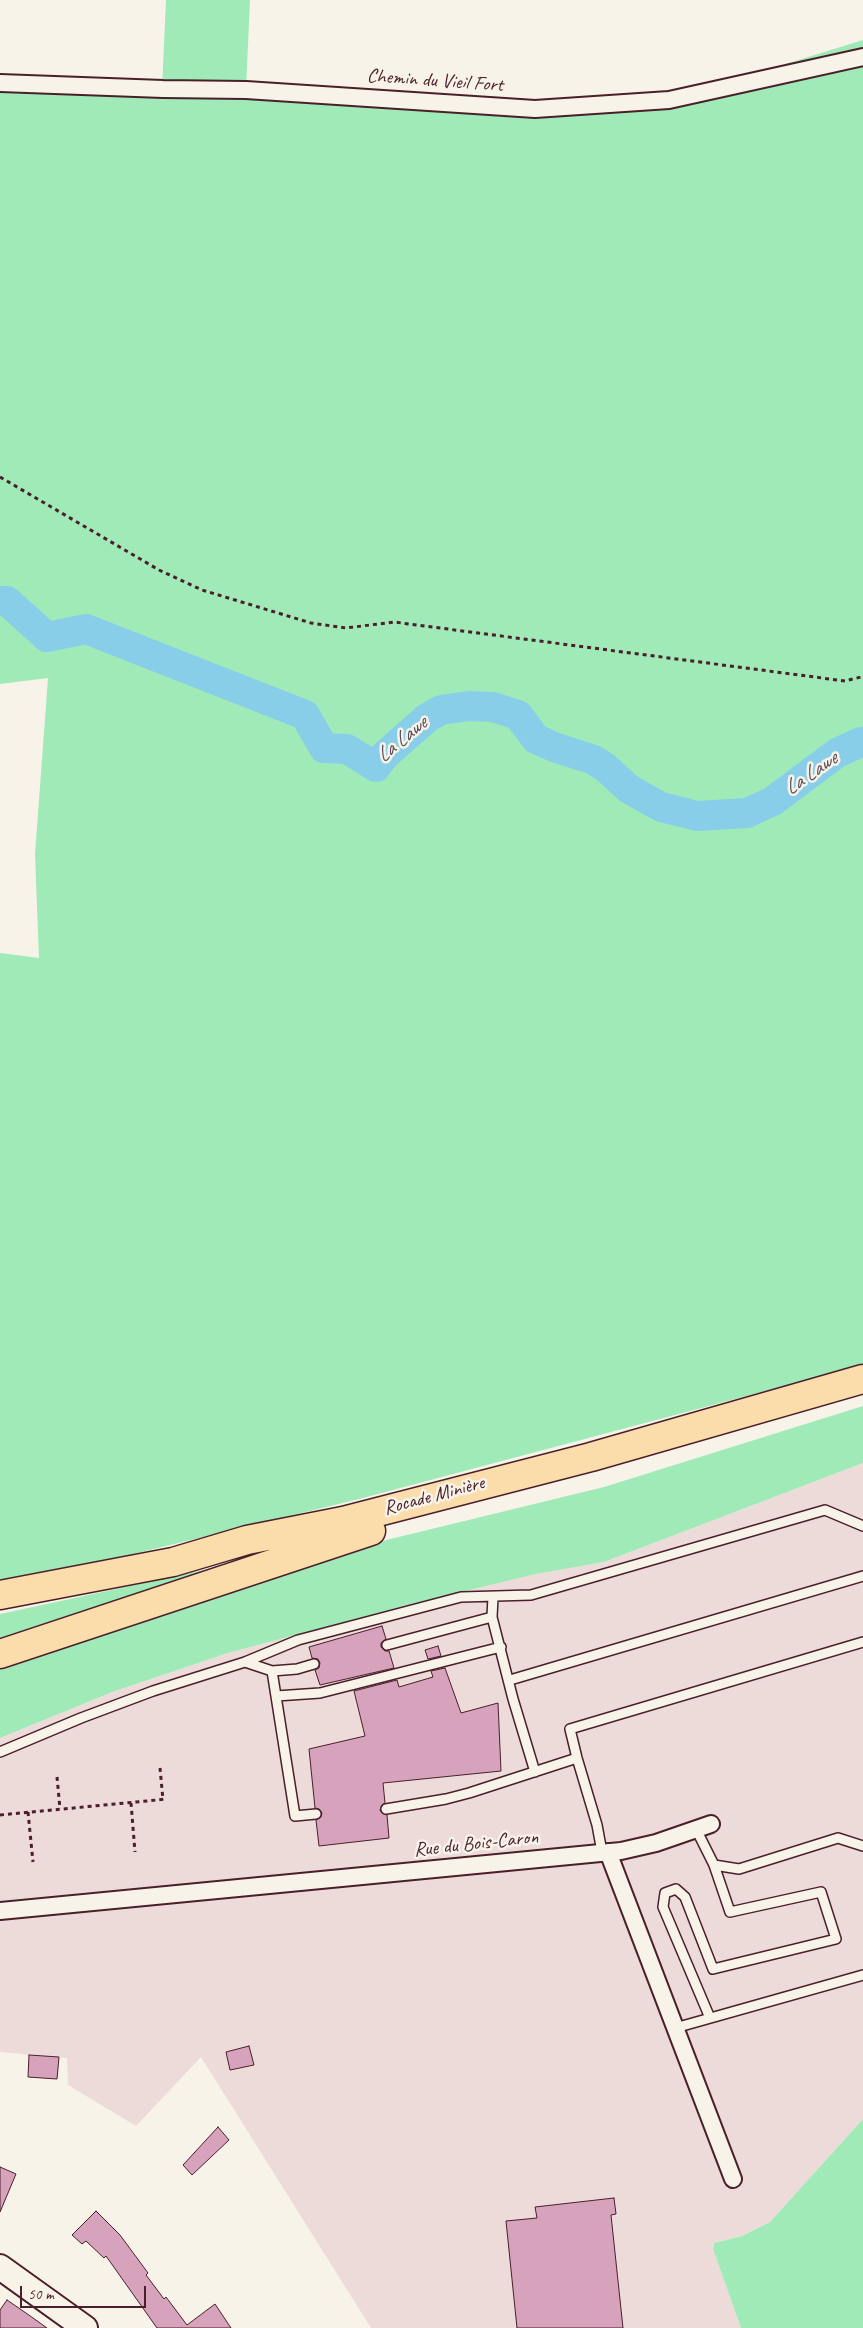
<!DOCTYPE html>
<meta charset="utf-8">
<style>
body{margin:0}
#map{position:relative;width:863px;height:2328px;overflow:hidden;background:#f7f3e8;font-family:Caveat,sans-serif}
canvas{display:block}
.scale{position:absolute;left:20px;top:2286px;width:126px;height:22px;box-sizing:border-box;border:2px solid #4a1f2b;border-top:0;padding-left:6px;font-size:15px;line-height:18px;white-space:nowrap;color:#4a1f2b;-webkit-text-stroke:4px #f7f3e8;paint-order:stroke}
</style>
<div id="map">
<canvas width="863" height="2328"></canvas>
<div class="scale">50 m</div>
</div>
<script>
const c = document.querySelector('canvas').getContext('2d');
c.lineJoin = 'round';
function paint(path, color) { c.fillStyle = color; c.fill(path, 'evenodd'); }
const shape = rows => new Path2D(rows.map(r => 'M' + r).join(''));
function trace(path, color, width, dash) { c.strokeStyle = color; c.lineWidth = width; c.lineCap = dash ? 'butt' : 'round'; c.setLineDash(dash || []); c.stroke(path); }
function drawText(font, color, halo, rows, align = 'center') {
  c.font = font + ' Caveat,sans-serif'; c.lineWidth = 5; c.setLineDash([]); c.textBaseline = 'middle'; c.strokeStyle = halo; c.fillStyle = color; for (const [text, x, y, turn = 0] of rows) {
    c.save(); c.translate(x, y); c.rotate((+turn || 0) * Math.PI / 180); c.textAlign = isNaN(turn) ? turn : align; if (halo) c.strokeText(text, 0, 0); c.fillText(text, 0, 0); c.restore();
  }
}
paint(shape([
 [863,1463,863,2119,770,2222,742,2236,714,2243,713,2249,741,2328,371,2328,201,2057,136,2126,68,2085,67,2058,0,2052,0,1738,115,1691,228,1653,411,1604,536,1574,604,1562]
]), '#eddbda');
paint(shape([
 [166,0,250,0,246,89,535,109,669,100,863,40,863,1365,359,1499,121,1557,0,1584,0,953,39,958,35,854,48,678,0,684,0,83,162,89],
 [863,1406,863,1463,604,1562,536,1574,411,1604,228,1653,115,1691,0,1738,0,1614,270,1556,374,1543,604,1487],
 [863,2119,863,2328,741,2328,713,2249,714,2243,742,2236,770,2222]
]), '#a0eab8');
trace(shape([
 [0,601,7,601,47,637,86,629,305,715,324,748,347,749,376,767,385,755,427,718,441,710,469,706,493,707,518,715,536,739,554,747,594,760,606,768,629,789,661,807,697,816,747,813,773,801,837,753,861,742,863,743]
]), '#88cee9', 30);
const building = shape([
 [382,1626,386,1639,381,1643,381,1647,385,1651,389,1651,394,1668,320,1685,315,1670,319,1668,320,1663,318,1659,312,1658,309,1647,382,1626],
 [438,1646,441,1656,428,1659,425,1650,438,1646],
 [445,1668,461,1713,498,1703,501,1771,383,1783,385,1803,382,1805,380,1810,382,1813,387,1815,389,1838,319,1846,316,1820,321,1817,322,1813,319,1809,315,1808,309,1749,365,1736,354,1691,397,1680,399,1687,433,1677,431,1671,445,1668],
 [249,2046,254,2065,230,2070,226,2052,249,2046],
 [29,2055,59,2057,57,2079,28,2077,29,2055],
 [218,2127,229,2140,192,2175,183,2165,218,2127],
 [0,2167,16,2174,0,2212,0,2167],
 [614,2198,616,2214,611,2215,623,2328,517,2328,506,2221,537,2218,535,2207,614,2198],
 [96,2211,120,2235,148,2273,146,2275,164,2299,166,2297,187,2325,215,2304,231,2328,157,2328,106,2256,104,2258,86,2241,82,2244,72,2235,96,2211],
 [7,2300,26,2313,47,2328,0,2328,0,2310,7,2300]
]);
paint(building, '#d7a2bb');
trace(building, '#4a1f2b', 1);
const service = shape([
 [493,1597,492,1617,513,1699,535,1772],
 [387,1645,492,1617],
 [245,1662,272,1671,297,1669,314,1664],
 [272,1671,295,1816,316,1814],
 [510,1680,863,1576],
 [276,1696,320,1693,501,1647],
 [0,1752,81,1718,153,1691,245,1662,298,1640,461,1597,531,1595,825,1510,863,1526],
 [386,1809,446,1799,469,1793,577,1758],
 [696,1829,714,1865,739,1869,838,1838,863,1846],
 [602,1852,597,1825,577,1758,570,1729,863,1642],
 [710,2018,663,1907,665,1893,676,1889,685,1897,713,1969,836,1939,821,1892,730,1912,714,1865],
 [675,2028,863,1975]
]);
const minor = shape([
 [0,83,163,89,246,90,535,109,669,100,863,57],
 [608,1852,733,2179],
 [0,1911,621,1851,656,1843,711,1824]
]);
const secondary = shape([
 [0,2267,85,2328]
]);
const trunk = shape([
 [0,1595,173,1562,247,1540,343,1521,591,1457,863,1379],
 [0,1654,371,1531]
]);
trace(service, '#4a1f2b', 12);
trace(minor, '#4a1f2b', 20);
trace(secondary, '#4a1f2b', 28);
trace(trunk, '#4a1f2b', 31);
trace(shape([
 [0,477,159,570,202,590,311,623,346,628,394,622,845,681,861,677],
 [160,1768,163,1800],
 [57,1777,60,1809],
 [131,1803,135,1852],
 [28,1812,33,1862],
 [0,1815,167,1799]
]), '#4a1f2b', 3, [4, 4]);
trace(service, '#f7f3e8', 9);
trace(minor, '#f7f3e8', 16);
trace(secondary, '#f7f3e8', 24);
trace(trunk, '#faddab', 28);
drawText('20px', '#4a1f2b', '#f7f3e8', [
 ["Chemin du Vieil Fort",435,81,4],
 ["Rocade Minière",434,1496,-15],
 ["Rue du Bois-Caron",476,1844,-6]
]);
drawText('italic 21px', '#5a4b5a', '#f7f3e8', [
 ["La Lawe",402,740,-40],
 ["La Lawe",811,774,-35]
]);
</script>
